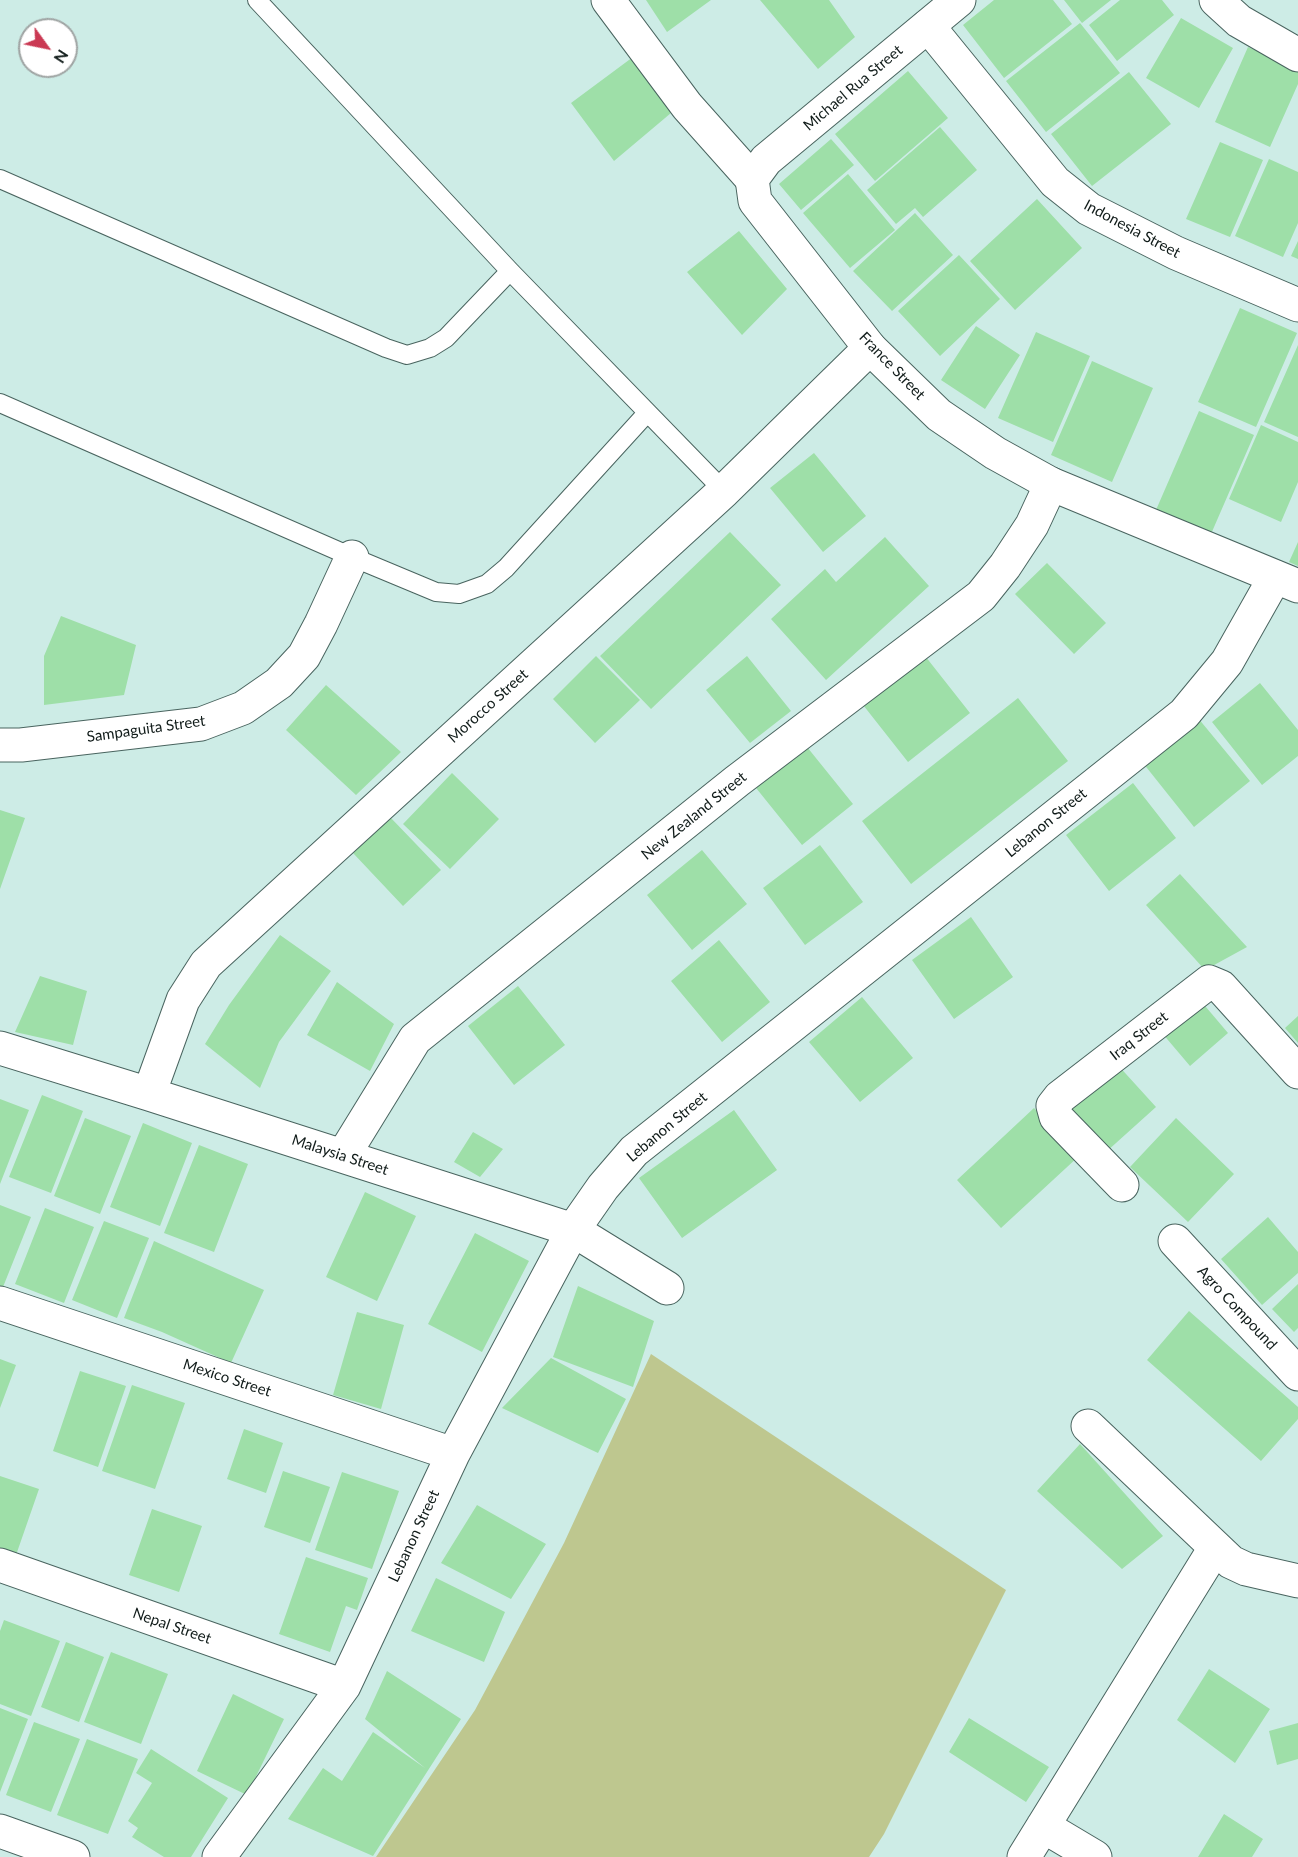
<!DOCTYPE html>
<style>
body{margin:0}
#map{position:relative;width:1298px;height:1857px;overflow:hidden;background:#cdece6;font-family:Lato,sans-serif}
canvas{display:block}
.north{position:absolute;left:18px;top:18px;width:60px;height:60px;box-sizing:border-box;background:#fff;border:2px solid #9fa4a3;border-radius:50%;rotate:123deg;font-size:16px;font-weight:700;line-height:24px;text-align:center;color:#101b19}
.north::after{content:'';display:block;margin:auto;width:21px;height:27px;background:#ca3953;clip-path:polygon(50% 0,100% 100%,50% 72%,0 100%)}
</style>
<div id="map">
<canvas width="1298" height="1857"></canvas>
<div class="north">N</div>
</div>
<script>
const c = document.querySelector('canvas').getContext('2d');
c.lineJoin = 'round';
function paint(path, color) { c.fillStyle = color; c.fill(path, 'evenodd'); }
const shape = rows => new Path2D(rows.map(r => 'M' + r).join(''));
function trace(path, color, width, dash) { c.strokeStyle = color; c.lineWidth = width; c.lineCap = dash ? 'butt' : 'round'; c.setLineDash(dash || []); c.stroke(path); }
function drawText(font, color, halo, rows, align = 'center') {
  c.font = font + ' Lato,sans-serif'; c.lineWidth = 6; c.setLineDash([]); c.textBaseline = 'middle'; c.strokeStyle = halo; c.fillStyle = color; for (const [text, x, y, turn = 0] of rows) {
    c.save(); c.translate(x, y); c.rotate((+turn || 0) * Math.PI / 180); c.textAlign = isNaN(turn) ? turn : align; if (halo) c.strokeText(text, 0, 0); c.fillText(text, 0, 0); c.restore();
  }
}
paint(shape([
 [651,1354,1006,1590,884,1834,869,1857,376,1857,475,1710,564,1543]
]), '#bec78f');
paint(shape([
 [646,0,711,0,667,32],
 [760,0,829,0,855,37,818,69],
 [994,0,1053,0,1072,24,1004,78,963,25],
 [1064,0,1111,0,1082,23],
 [1120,0,1162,0,1174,15,1117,61,1089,25],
 [1181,18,1233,48,1199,108,1146,78],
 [1080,23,1120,73,1046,132,1006,81],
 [1248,47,1298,69,1298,84,1270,147,1215,122],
 [633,57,671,113,614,161,571,103],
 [908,71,948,118,875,181,835,134],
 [1129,72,1171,124,1092,186,1051,134],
 [940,127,977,170,923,217,915,208,896,224,867,190],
 [831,139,854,165,801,210,779,184],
 [1220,142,1263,160,1230,237,1186,219],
 [1269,159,1298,172,1298,223,1283,257,1235,236],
 [848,174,895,230,850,268,803,213],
 [1037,199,1082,248,1015,310,970,261],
 [915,213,953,255,892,311,853,271],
 [739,231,787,289,742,335,687,272],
 [1298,241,1298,259,1291,256],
 [959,255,1000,299,940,356,898,311],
 [1240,308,1297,333,1256,427,1198,402],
 [976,326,1020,355,985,409,941,380],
 [1036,332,1090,356,1053,442,998,418],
 [1298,345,1298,437,1264,422],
 [1092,361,1153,388,1112,482,1051,455],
 [1199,411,1254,435,1211,534,1156,510],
 [1261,425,1298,442,1298,482,1281,522,1229,499],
 [814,453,866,516,823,552,770,488],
 [730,532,781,585,651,709,600,656],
 [885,537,929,586,826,680,771,619,825,569,836,582],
 [1298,542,1298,566,1289,562],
 [1047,563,1106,623,1074,654,1015,594],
 [61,616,136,645,124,695,44,705,44,656],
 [918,647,970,713,908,762,856,696],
 [596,656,640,700,595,743,553,699],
 [747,656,791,711,750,743,706,690],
 [1260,683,1298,730,1298,756,1262,785,1212,722],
 [326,685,401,752,356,795,286,730],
 [1018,698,1068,761,911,884,862,821],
 [1198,718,1250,781,1194,827,1143,763],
 [799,737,853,804,802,845,748,778],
 [452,773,499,819,450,869,403,824],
 [1133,783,1176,838,1109,891,1066,835],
 [0,810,25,818,0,889],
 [390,817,441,870,403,906,353,853],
 [820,845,863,902,805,945,763,888],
 [702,850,747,904,692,950,647,895],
 [1180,874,1247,947,1205,970,1146,905],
 [971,917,1013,977,954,1019,912,960],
 [280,935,331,971,279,1042,260,1088,205,1044,229,1005],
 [719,940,770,1002,722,1042,671,981],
 [40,976,87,991,73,1045,15,1032],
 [337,982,394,1024,370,1071,307,1035],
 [518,986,565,1045,514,1085,468,1026],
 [862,997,913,1058,860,1102,809,1042],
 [1200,1000,1228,1033,1190,1066,1162,1033],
 [1298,1016,1298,1043,1285,1028],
 [1116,1063,1156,1107,1106,1152,1067,1108],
 [42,1095,83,1111,51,1193,9,1177],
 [0,1099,29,1110,0,1184],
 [1034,1108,1079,1156,1001,1228,957,1180],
 [734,1110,777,1170,682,1238,639,1178],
 [85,1118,131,1136,100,1214,54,1196],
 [1176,1118,1234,1174,1188,1222,1130,1167],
 [143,1123,192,1143,160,1226,110,1207],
 [473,1132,503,1149,480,1177,454,1162],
 [199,1145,248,1164,214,1252,164,1233],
 [365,1192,416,1216,377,1301,326,1277],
 [0,1205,31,1217,3,1287,0,1286],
 [45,1208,94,1227,64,1303,15,1284],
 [1268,1217,1298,1252,1298,1273,1262,1305,1221,1259],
 [104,1221,149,1238,117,1318,72,1300],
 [475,1233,529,1261,482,1352,428,1324],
 [154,1241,264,1290,231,1363,162,1332,124,1318],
 [1298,1284,1298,1328,1294,1332,1272,1309],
 [578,1286,654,1321,633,1387,553,1357],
 [1189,1311,1298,1407,1298,1419,1261,1461,1147,1360],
 [357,1312,404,1325,381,1409,333,1395],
 [551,1358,626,1399,598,1453,502,1408],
 [0,1359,16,1365,0,1408],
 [80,1371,126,1386,98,1467,53,1451],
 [132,1385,185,1403,155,1489,102,1471],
 [244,1429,283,1443,266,1493,227,1479],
 [1080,1444,1163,1536,1122,1569,1037,1491],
 [283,1471,330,1487,310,1543,264,1527],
 [342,1472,399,1491,372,1569,315,1550],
 [0,1476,39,1489,15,1558,0,1552],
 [477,1505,546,1544,511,1599,441,1563],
 [152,1509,202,1526,179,1592,129,1575],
 [306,1557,368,1578,357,1610,346,1606,330,1652,279,1634],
 [436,1578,505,1612,484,1662,411,1631],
 [4,1620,60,1641,31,1716,0,1704,0,1631],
 [66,1642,104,1657,79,1722,41,1707],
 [111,1652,168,1674,141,1744,84,1722],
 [1209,1669,1270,1709,1235,1763,1177,1720],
 [387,1671,461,1719,373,1856,288,1819,323,1768,342,1781,373,1732,425,1768,365,1719],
 [233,1694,284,1719,247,1795,197,1771],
 [0,1708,28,1719,0,1792],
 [969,1718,1049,1767,1026,1802,949,1752],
 [34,1722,80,1739,51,1812,6,1795],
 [1298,1723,1298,1759,1277,1765,1269,1731],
 [87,1739,138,1759,108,1834,57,1815],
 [151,1749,228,1798,191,1857,164,1857,132,1837,138,1828,128,1821,152,1783,136,1773],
 [1224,1814,1263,1839,1252,1857,1198,1857]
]), '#9edfa8');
const service = shape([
 [257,0,510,271,724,491],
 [0,179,386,348,407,355,430,348,446,338,510,271],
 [0,403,352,557,436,592,459,594,487,584,506,568,647,413]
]);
const minor = shape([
 [608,0,687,106,752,179],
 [1216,0,1239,21,1298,55],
 [928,26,1055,182,1089,209,1176,253,1298,305],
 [0,745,21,745,201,724,243,708,279,683,304,656,321,624,352,557],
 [0,1048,149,1094,573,1230,667,1288],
 [149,1094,183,1000,206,964,724,491,870,348],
 [343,1156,415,1039,737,781,981,596,1005,566,1032,525,1051,484],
 [1122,1185,1056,1117,1053,1106,1060,1097,1209,982,1221,987,1298,1072],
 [1175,1241,1298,1374],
 [0,1303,453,1454],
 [1088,1426,1231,1562,1246,1569,1298,1581],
 [0,1565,344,1686],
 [1043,1826,1095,1857],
 [0,1831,73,1857],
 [219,1857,344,1686,453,1454,573,1230,603,1187,634,1151,1184,714,1227,662,1275,577],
 [1024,1857,1215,1548]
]);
const secondary = shape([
 [959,0,766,160,752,179,755,201,870,348,939,415,995,453,1051,484,1298,586]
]);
trace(service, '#49645f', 20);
trace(minor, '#49645f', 35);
trace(secondary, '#49645f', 35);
trace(service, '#fff', 18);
trace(minor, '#fff', 33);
trace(secondary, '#fff', 33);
drawText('15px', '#101b19', '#fff', [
 ["Michael Rua Street",853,88,-40],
 ["Indonesia Street",1132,229,28],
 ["France Street",892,366,46],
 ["Morocco Street",488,706,-42],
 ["Sampaguita Street",146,729,-8],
 ["New Zealand Street",694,816,-39],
 ["Lebanon Street",1046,823,-39],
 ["Iraq Street",1139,1036,-38],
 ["Lebanon Street",667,1127,-40],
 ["Malaysia Street",340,1155,18],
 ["Agro Compound",1237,1308,47],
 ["Mexico Street",227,1378,18],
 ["Lebanon Street",414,1536,-65],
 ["Nepal Street",172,1626,19]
]);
</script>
